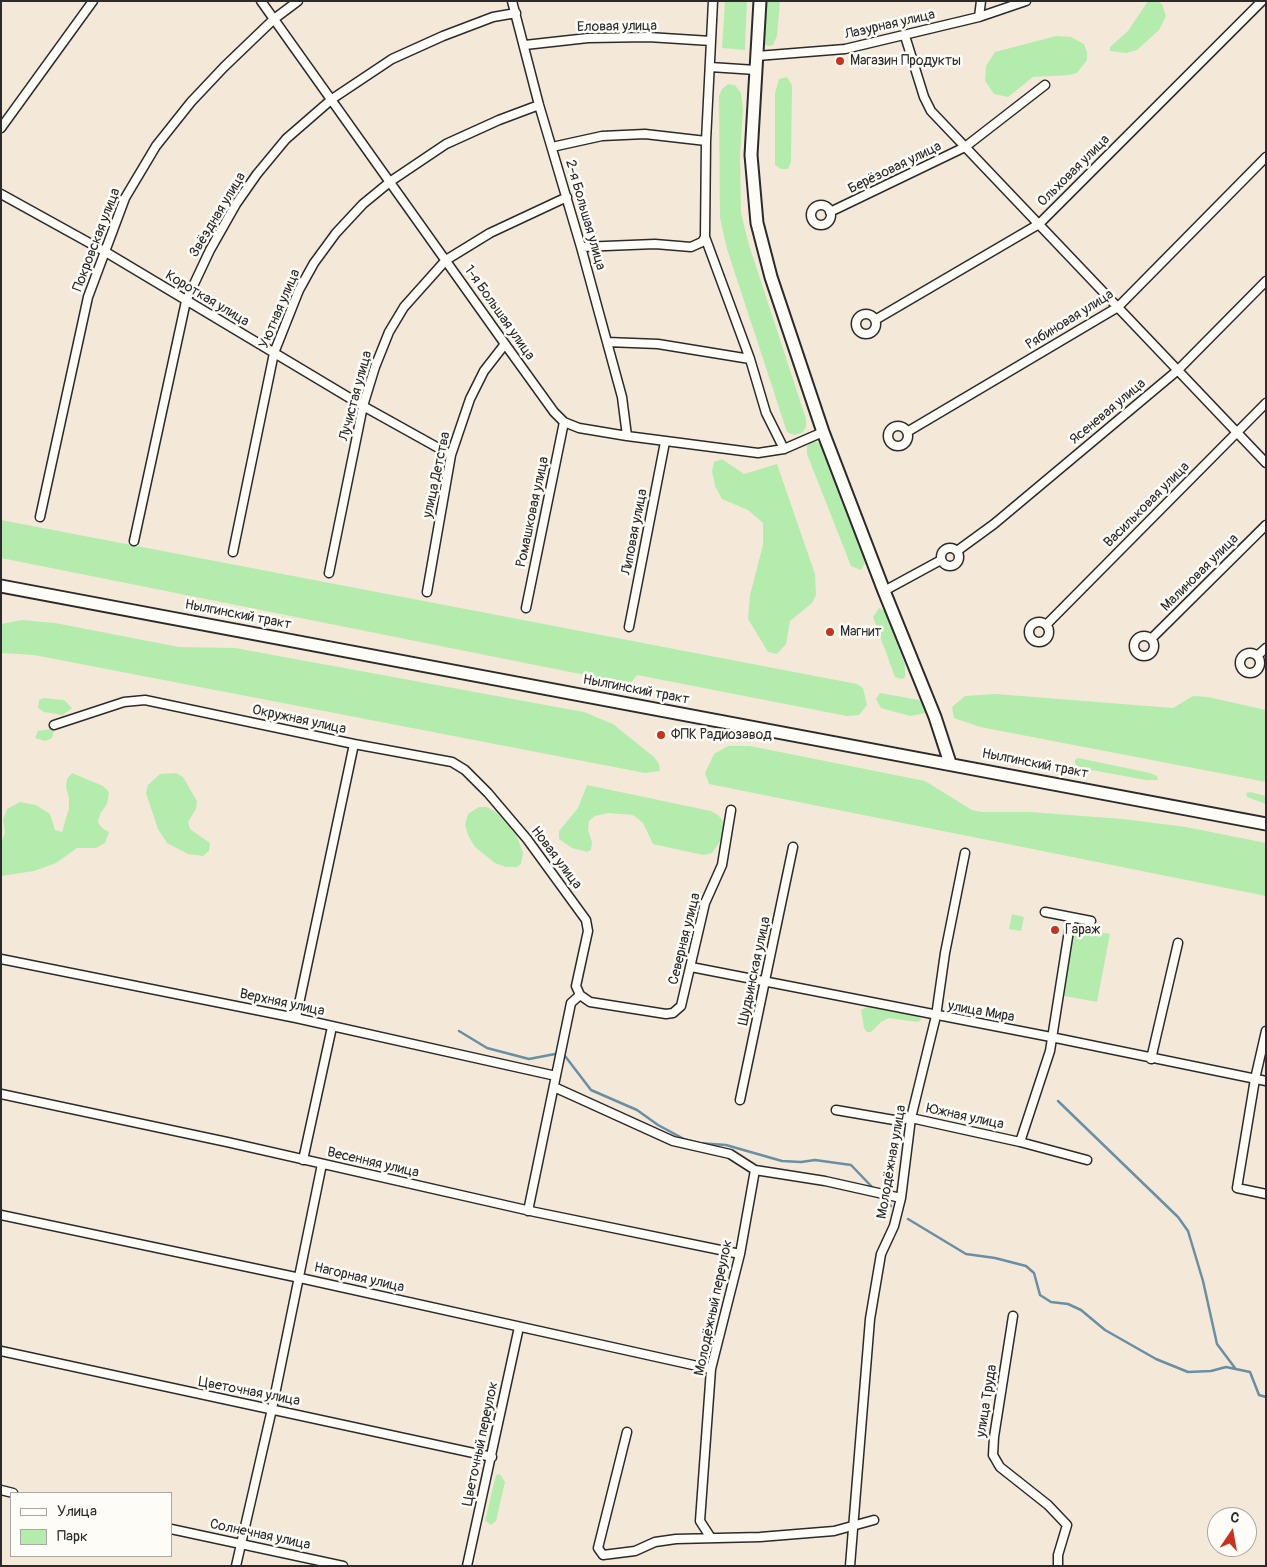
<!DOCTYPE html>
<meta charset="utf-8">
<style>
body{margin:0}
#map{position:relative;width:1267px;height:1567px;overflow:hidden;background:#f4e9d8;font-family:Pangolin,sans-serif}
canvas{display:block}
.frame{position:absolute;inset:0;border:2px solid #2b2b2b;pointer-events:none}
.legend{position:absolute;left:10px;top:1492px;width:162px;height:65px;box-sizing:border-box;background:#fdfcf7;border:1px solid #a9a8a5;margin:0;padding:6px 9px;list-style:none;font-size:15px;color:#2b2b2b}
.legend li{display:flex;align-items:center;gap:10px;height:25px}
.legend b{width:25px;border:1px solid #a9a8a5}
.north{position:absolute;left:1207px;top:1507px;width:50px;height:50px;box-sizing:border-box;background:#fdfcf7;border:1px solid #a9a8a5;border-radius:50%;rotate:12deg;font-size:14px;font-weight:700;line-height:20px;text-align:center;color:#2b2b2b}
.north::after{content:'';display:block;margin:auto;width:18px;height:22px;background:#c8321e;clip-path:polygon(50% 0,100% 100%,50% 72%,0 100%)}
</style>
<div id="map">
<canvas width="1267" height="1567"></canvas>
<div class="frame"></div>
<ul class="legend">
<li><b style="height:6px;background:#fdfcf7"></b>Улица</li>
<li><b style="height:14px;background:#b4ecae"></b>Парк</li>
</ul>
<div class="north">С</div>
</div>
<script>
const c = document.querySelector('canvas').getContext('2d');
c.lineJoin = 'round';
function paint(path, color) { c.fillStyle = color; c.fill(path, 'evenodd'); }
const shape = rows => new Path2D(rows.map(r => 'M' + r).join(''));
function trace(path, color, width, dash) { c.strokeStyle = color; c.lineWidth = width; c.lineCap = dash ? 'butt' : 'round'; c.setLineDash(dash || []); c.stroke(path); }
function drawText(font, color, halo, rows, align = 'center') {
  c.font = font + ' Pangolin,sans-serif'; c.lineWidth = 5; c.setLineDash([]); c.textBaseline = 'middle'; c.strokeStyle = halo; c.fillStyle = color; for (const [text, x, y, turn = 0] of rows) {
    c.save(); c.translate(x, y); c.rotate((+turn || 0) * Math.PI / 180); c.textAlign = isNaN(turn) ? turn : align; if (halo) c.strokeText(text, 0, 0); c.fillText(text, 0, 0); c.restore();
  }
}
paint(shape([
 [725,1,747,1,745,50,722,48],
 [767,1,780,1,777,36,773,45,769,46,765,45,764,37],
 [1148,1,1157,1,1162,4,1166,16,1159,30,1137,50,1126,53,1110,51,1110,47,1128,31],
 [1056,36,1071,37,1084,44,1087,52,1087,60,1077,73,1070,75,1033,77,1008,97,994,94,985,81,986,66,995,52],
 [787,77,792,85,791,162,788,169,781,169,775,165,775,93,779,79],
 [728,84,735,85,741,93,743,110,740,156,741,213,749,245,806,419,806,427,802,433,794,435,787,432,727,249,720,218,719,96,722,89],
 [812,441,820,443,863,555,865,563,861,570,851,566,807,454,807,446],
 [722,459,744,474,777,464,815,574,816,595,812,603,790,621,786,644,777,654,768,652,748,619,750,595,763,545,763,523,748,510,722,499,715,486,712,471,714,462],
 [1,520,857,684,863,688,867,705,859,715,847,716,637,675,630,684,1,558],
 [879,608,885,611,905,665,905,677,902,679,895,677,873,617],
 [22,620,55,623,179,647,235,648,584,712,613,724,654,757,659,764,660,771,645,773,34,655,1,653,1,624],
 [880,693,919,700,925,706,925,713,910,716,881,708,876,699],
 [996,694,1173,708,1193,696,1208,697,1266,710,1266,782,980,727,954,718,952,707,965,696],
 [43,698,64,700,72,708,63,715,44,712,38,708,39,700],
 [50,729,54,731,52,738,45,741,35,738,38,731],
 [728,746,750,746,925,781,972,810,982,812,1030,812,1123,819,1186,827,1266,843,1266,896,709,784,705,773,714,754],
 [1078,758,1150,773,1157,776,1158,780,1146,780,1081,768,1075,764,1075,760],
 [72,773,103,786,109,792,107,804,100,814,98,822,102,828,109,832,105,843,96,848,77,848,56,863,34,871,1,876,1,844,5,832,3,820,7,809,20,802,36,805,50,814,55,830,62,832,69,808,69,798,66,787,67,779],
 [176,773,183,777,197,801,196,809,188,822,190,829,210,843,209,851,203,856,188,854,167,843,158,829,146,793,148,785,160,774],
 [587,785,711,811,718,815,723,821,723,837,712,853,704,855,689,852,653,844,643,823,633,815,608,813,595,816,589,821,588,830,592,842,591,850,587,852,572,848,559,839,559,831,578,808],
 [1250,792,1266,796,1266,804,1247,797,1246,793],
 [479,807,487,807,497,813,516,834,523,853,521,864,517,867,506,867,495,863,475,847,469,837,465,825,468,814],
 [1012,914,1024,917,1021,931,1009,929],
 [1073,927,1110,934,1097,1002,1059,995],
 [869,1006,919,1017,922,1020,917,1022,889,1018,881,1022,871,1032,867,1032,864,1028,861,1010],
 [500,1474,505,1482,496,1521,491,1525,485,1521,495,1479,496,1475]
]), '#b4ecae');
trace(shape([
 [459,1031,487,1048,529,1059,555,1054],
 [565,1056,591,1090,637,1110,658,1125,684,1139,698,1143,726,1145,782,1161,801,1162,815,1160,851,1165,874,1189],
 [1058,1101,1178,1217,1188,1231,1203,1281,1217,1344,1235,1368],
 [885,1201,891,1206],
 [908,1219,966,1254,995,1258,1026,1266,1034,1273,1040,1295,1051,1302,1068,1304,1081,1310,1105,1330,1156,1359,1188,1372,1211,1371,1226,1367,1250,1372,1259,1395,1266,1397]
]), '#698fa4', 2.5);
const street = shape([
 [261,1,505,344,554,412,564,422,579,428,627,436,758,453,784,449,823,432],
 [512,1,539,105,581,247,622,397,627,436],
 [713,1,706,141,705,237,750,359,766,413,784,449],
 [979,17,981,1],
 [905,36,924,97,931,111,1266,463],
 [525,45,588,38,648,37,711,41],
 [757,56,845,49,979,17,1026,1],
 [710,67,756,70],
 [1,128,93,1],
 [552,147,602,136,645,134,706,141],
 [1,194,104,251,363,406,451,455],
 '811 215a10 10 0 1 1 20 0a10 10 0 1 1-20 0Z',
 [830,212,965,147,1045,85],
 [581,247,655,244,691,247,702,242,705,237],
 '856 324a10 10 0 1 1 20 0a10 10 0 1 1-20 0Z',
 [875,320,1039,224,1262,1],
 [607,342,658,344,750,359],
 '888 436a10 10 0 1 1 20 0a10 10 0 1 1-20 0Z',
 [907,432,1118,307,1266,157],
 [40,517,88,297,125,198,156,146,191,102,224,67,274,19,298,1],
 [134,541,186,301,210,250,236,204,257,174,286,139,332,99,392,59,443,36,493,17,516,13],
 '941 557a9 9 0 1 1 18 0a9 9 0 1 1-18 0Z',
 [957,551,994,524,1178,370,1266,281],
 [233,552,274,353,299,290,314,263,336,233,363,204,391,181,446,144,499,120,539,105],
 [329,573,363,406,375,367,389,332,404,307,446,260,490,233,567,197],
 [884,591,941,560],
 [427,592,451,455,470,399,484,371,505,344],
 [526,608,564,422],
 '1029 632a10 10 0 1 1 20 0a10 10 0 1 1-20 0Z',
 [1046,625,1266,403],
 [629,627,665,442],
 '1134 646a10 10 0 1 1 20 0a10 10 0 1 1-20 0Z',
 [1151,639,1266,525],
 '1240 663a10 10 0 1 1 20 0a10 10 0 1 1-20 0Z',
 [1257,656,1266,648],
 [54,725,124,702,145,700,354,744,296,1018],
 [354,744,452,762,465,770,488,793,527,839,586,920,588,931,576,986,580,995,590,1002,666,1014,673,1013,681,1006,705,903,722,865,731,810],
 [1045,912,1091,921],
 [1,959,296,1018,556,1076],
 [691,967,1051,1037,1266,1081],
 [1266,1031,1255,1079,1237,1188,1266,1194],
 [1151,1059,1178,943],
 [554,1087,673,1141,730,1154,755,1170,825,1181,901,1198],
 [1,1094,227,1142,535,1212,740,1254],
 [740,1100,793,847],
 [836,1110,894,1120,911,1118,1020,1142,1087,1160],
 [1020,1142,1050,1051,1071,918],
 [303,1160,332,1027],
 [528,1211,571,1003,580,995],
 [1,1215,300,1278,711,1369],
 [1013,1316,994,1437,993,1455,1000,1467,1048,1505,1067,1525,1058,1555,1058,1566],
 [1,1351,492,1457],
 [627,1432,598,1548,603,1555,635,1551,655,1542,676,1539,760,1537,834,1531,874,1520],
 [1,1490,13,1493],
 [171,1529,343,1566],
 [711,1538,700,1521,711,1369,740,1254,755,1170],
 [236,1566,272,1409,322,1164],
 [467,1566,519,1327],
 [850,1566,870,1319,881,1254,894,1226,901,1198,911,1118,936,1016,945,953,965,853]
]);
const secondary = shape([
 [760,1,751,155,757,223,771,277,823,432,884,591,935,717,950,763],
 [1,586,1266,824]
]);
trace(street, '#2b2b2b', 11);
trace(secondary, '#2b2b2b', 15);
trace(street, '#fdfcf7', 8);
trace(secondary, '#fdfcf7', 11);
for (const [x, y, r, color] of [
 [840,61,5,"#c8321e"],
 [830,632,5,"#c8321e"],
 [661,735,5,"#c8321e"],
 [1055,930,5,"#c8321e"]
]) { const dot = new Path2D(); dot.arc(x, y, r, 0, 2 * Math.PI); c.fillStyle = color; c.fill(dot); trace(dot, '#fdfcf7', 2); }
drawText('14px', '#2b2b2b', '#fdfcf7', [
 ["Лазурная улица",890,25,-13],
 ["Еловая улица",617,27,-1],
 ["Берёзовая улица",895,168,-26],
 ["Ольховая улица",1074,171,-45],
 ["Звёздная улица",218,215,-59],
 ["2-я Большая улица",585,215,74],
 ["Покровская улица",97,240,-69],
 ["Короткая улица",207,299,31],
 ["Уютная улица",280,309,-67],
 ["1-я Большая улица",499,313,55],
 ["Рябиновая улица",1070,320,-32],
 ["Лучистая улица",356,396,-75],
 ["Ясеневая улица",1108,412,-40],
 ["улица Детства",437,475,-78],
 ["Васильковая улица",1147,505,-45],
 ["Ромашковая улица",533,512,-78],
 ["Липовая улица",635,532,-79],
 ["Малиновая улица",1200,573,-45],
 ["Нылгинский тракт",238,615,11],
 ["Нылгинский тракт",636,690,11],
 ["Окружная улица",299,720,12],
 ["Нылгинский тракт",1035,764,11],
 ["Новая улица",556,858,53],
 ["Северная улица",685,939,-76],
 ["Шудьинская улица",755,971,-78],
 ["Верхняя улица",282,1003,12],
 ["улица Мира",981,1012,10],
 ["Южная улица",965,1117,12],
 ["Молодёжная улица",892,1162,-80],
 ["Весенняя улица",373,1163,13],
 ["Нагорная улица",359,1278,13],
 ["Молодёжный переулок",714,1308,-78],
 ["Цветочная улица",249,1392,11],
 ["улица Труда",987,1401,-81],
 ["Цветочный переулок",481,1444,-78],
 ["Солнечная улица",260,1535,12]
]);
drawText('14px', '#2b2b2b', '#fdfcf7', [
 ["Магазин Продукты",850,61],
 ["Магнит",840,632],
 ["ФПК Радиозавод",671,735],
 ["Гараж",1065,930]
], 'left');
</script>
